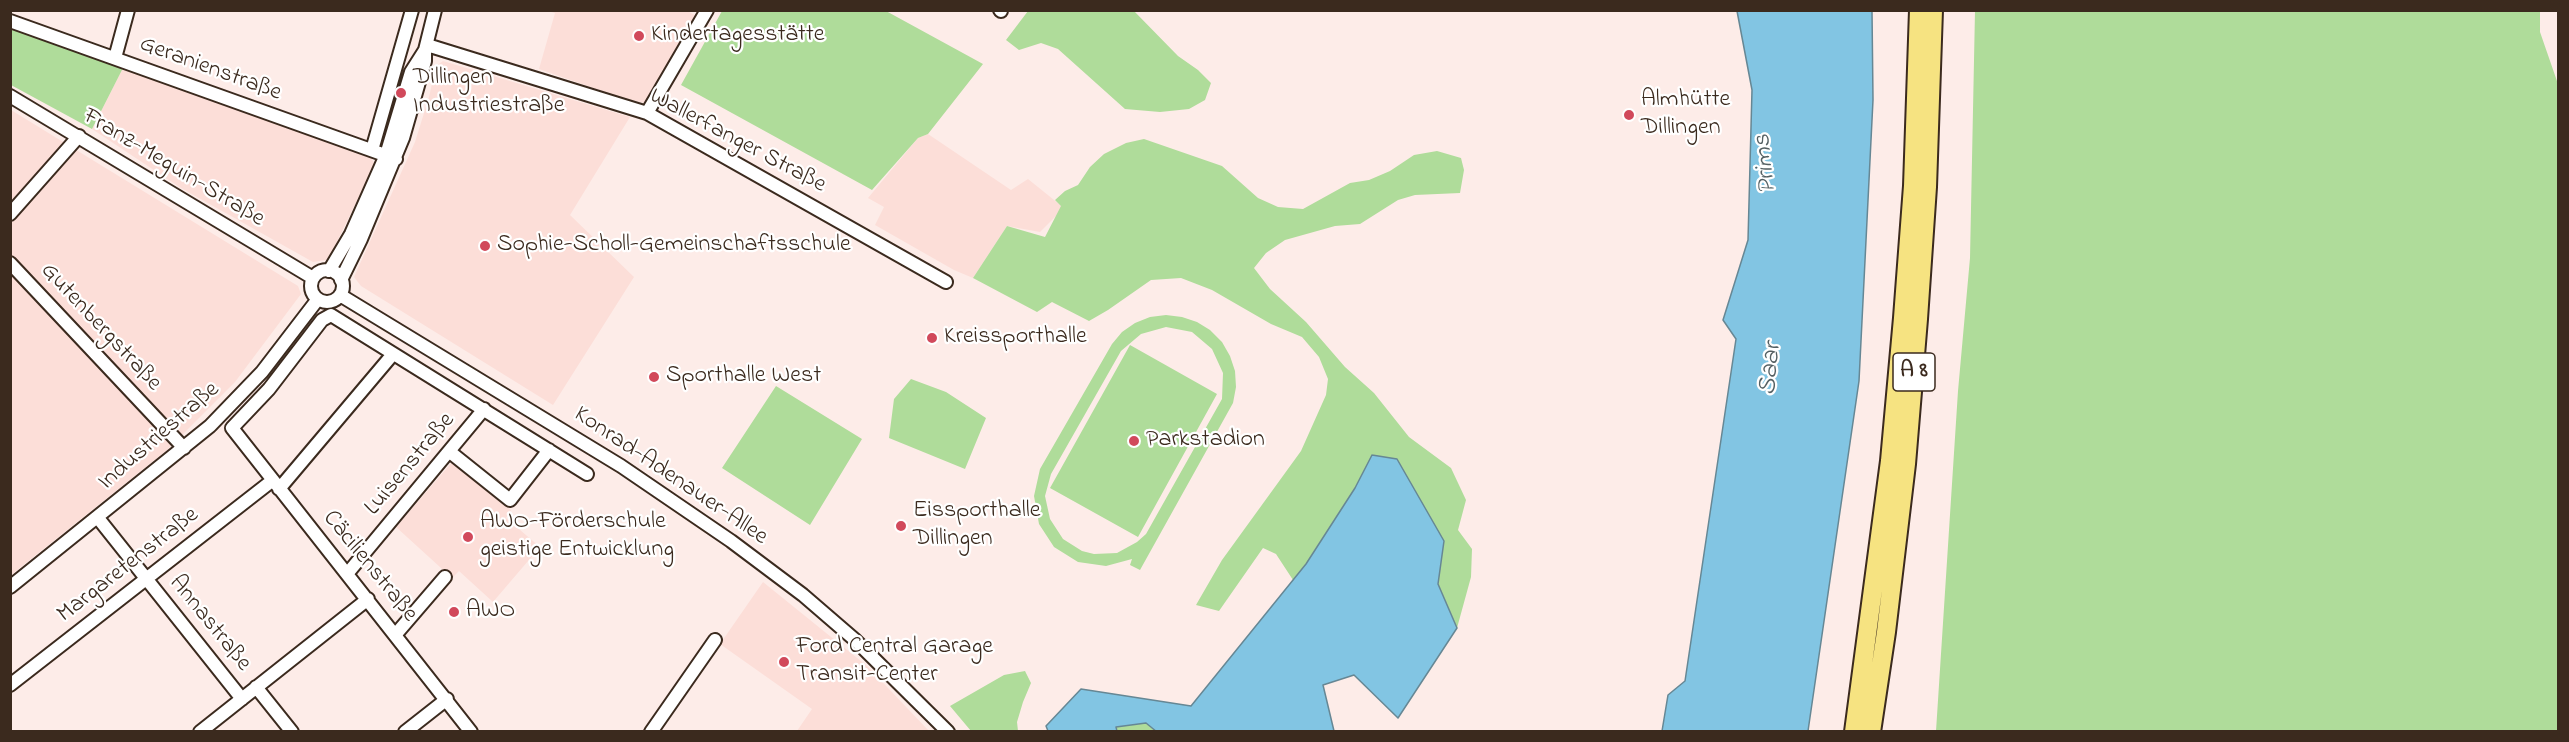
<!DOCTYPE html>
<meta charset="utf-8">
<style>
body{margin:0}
#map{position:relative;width:2569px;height:742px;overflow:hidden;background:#fdece8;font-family:"Indie Flower",sans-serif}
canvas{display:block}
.frame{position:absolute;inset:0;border:12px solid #3b2a1e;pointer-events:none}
</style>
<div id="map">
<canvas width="2569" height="742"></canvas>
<div class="frame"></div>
</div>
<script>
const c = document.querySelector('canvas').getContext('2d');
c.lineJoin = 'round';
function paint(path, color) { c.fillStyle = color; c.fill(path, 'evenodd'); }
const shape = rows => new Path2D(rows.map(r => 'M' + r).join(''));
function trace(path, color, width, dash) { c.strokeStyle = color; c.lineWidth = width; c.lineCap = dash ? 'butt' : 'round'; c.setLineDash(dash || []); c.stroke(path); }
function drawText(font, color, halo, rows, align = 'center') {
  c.font = font + ' "Indie Flower",sans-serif'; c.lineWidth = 4.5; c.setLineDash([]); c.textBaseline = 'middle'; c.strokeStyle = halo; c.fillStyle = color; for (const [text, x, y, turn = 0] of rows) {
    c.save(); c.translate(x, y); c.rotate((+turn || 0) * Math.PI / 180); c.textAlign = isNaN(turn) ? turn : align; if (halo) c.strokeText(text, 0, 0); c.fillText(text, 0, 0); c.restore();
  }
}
paint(shape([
 [686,10,696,16,644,103,622,98,539,69,555,13,548,11],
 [443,61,630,117,570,215,634,277,553,405,361,286,354,277,415,142,429,97,436,66],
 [123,68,370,156,374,163,371,172,332,252,326,260,313,262,181,188,92,129],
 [11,110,298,286,301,294,235,382,167,450,11,575],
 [928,134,1011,190,1028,179,1064,208,1040,232,1007,226,973,278,954,270,875,225,884,207,868,198,918,138],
 [453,461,511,510,506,518,540,547,493,602,459,571,452,578,396,527],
 [763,582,867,666,929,731,797,731,812,709,720,644]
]), '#fcded8');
paint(shape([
 [722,11,886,11,983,64,928,134,918,138,872,190,681,85],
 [1028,11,1134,11,1178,56,1198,70,1211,83,1205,100,1189,109,1160,112,1125,109,1058,49,1041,43,1019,50,1006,40],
 [1975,11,2540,11,2540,32,2558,84,2558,731,1936,731,1958,391,1970,258],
 [11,29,123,68,92,129,11,85],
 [1144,139,1222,166,1258,198,1278,207,1303,209,1350,183,1369,180,1390,171,1414,155,1437,151,1461,158,1464,170,1460,193,1415,195,1398,200,1360,224,1335,226,1285,240,1266,253,1254,268,1270,289,1306,322,1345,367,1374,393,1409,437,1451,468,1466,500,1458,530,1472,549,1471,577,1457,628,1438,584,1444,541,1373,455,1355,488,1306,564,1293,580,1276,554,1263,548,1219,611,1196,605,1222,560,1301,451,1326,395,1328,379,1319,357,1302,337,1271,324,1212,290,1181,278,1151,280,1108,310,1089,321,1052,302,1037,312,973,278,1007,226,1045,237,1061,206,1055,200,1065,191,1078,185,1090,167,1104,154,1126,143],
 [1166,315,1182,317,1197,322,1210,330,1222,342,1230,356,1235,371,1236,387,1233,403,1140,570,1130,565,1132,559,1106,566,1078,562,1054,547,1039,524,1034,496,1040,469,1112,344,1122,332,1135,323,1150,317],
 [1166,327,1192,332,1212,349,1223,373,1222,399,1146,534,1137,542,1117,553,1094,554,1082,551,1063,539,1050,519,1045,496,1051,474,1121,351,1141,334],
 [1130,345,1217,394,1138,537,1050,488],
 [911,379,946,392,986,418,965,469,889,438,894,399],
 [776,386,862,439,810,525,722,468],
 [1025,671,1031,683,1023,702,1017,722,1018,731,971,731,950,706,1004,675],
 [1147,723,1157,731,1118,731,1116,727]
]), '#afdc9a');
const water = shape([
 [1737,11,1872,11,1873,100,1859,381,1808,731,1662,731,1668,695,1685,681,1736,339,1723,320,1748,240,1752,90,1737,11],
 [1372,455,1397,459,1444,541,1438,584,1457,628,1398,718,1354,675,1323,685,1334,731,1157,732,1146,723,1116,727,1117,731,1048,731,1046,726,1081,689,1191,706,1306,564,1355,488,1372,455]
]);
paint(water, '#82c5e3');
trace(water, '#668794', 1.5);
const minor = shape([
 [1000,10,1001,11],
 [10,21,396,159],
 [427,45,647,113,946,282],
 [115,58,128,10],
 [10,96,313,278],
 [647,113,707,10],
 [372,150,412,10],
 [10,214,79,136],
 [10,263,184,448],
 '311 286a16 16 0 1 1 32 0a16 16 0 1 1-32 0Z',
 [329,271,351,234,386,155,411,72,425,50],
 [341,280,361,239,403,138,425,61,425,50,435,10],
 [340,295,621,466,731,541,803,595,854,639,948,732],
 [450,452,510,500,549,450],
 [279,489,393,354],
 [98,518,242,699],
 [347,574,484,409],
 [10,587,210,426,262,372,318,299],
 [396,634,445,577],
 [10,685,273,480],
 [256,687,292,732],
 [200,732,368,599],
 [405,732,447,699],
 [471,732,232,428,269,389,322,320,331,315,587,474],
 [651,732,715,640]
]);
const highway = shape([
 [1854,732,1890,461,1903,318,1913,186,1919,10],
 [1871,732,1886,632,1906,464,1918,319,1927,187,1933,10]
]);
trace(minor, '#3b2a1e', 16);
trace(highway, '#3b2a1e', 22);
trace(minor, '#fff', 12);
trace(highway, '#f6e381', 18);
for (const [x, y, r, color] of [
 [639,36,6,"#d1495b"],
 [401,93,6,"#d1495b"],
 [1629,115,6,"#d1495b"],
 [485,246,6,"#d1495b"],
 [932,338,6,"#d1495b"],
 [654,377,6,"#d1495b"],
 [1134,441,6,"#d1495b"],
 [901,526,6,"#d1495b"],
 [468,537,6,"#d1495b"],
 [454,612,6,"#d1495b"],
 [784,662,6,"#d1495b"]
]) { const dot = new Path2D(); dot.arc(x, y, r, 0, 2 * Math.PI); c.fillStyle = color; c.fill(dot); trace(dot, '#fff', 2); }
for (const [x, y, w] of [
 [1914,372,42]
]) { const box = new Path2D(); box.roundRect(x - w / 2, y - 19, w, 38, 4.5); c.fillStyle = '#fff'; c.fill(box); trace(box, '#3b2a1e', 1.5); }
drawText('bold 22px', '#3b2a1e', null, [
 ["A 8",1914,372]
]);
drawText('24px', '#3b2a1e', '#fff', [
 ["Kindertagesstätte",651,36],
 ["Dillingen",413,79],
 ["Industriestraße",413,107],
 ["Almhütte",1641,101],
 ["Dillingen",1641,129],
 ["Sophie-Scholl-Gemeinschaftsschule",497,246],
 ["Kreissporthalle",944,338],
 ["Sporthalle West",666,377],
 ["Parkstadion",1146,441],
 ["Eissporthalle",913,512],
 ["Dillingen",913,540],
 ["AWO-Förderschule",480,523],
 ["geistige Entwicklung",480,551],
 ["AWO",466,612],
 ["Ford Central Garage",796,648],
 ["Transit-Center",796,676]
], 'left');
drawText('24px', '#3b2a1e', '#fff', [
 ["Geranienstraße",210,70,20],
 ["Wallerfanger Straße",737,142,28],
 ["Franz-Meguin-Straße",173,169,31],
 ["Gutenbergstraße",100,328,47],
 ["Industriestraße",160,437,-41],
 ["Luisenstraße",411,465,-50],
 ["Konrad-Adenauer-Allee",670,477,34],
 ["Margaretenstraße",129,566,-38],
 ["Cäcilienstraße",369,567,51],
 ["Annastraße",209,624,51]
]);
drawText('italic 26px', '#546063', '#fff', [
 ["Prims",1767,164,-96],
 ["Saar",1772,369,-84]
]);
</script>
